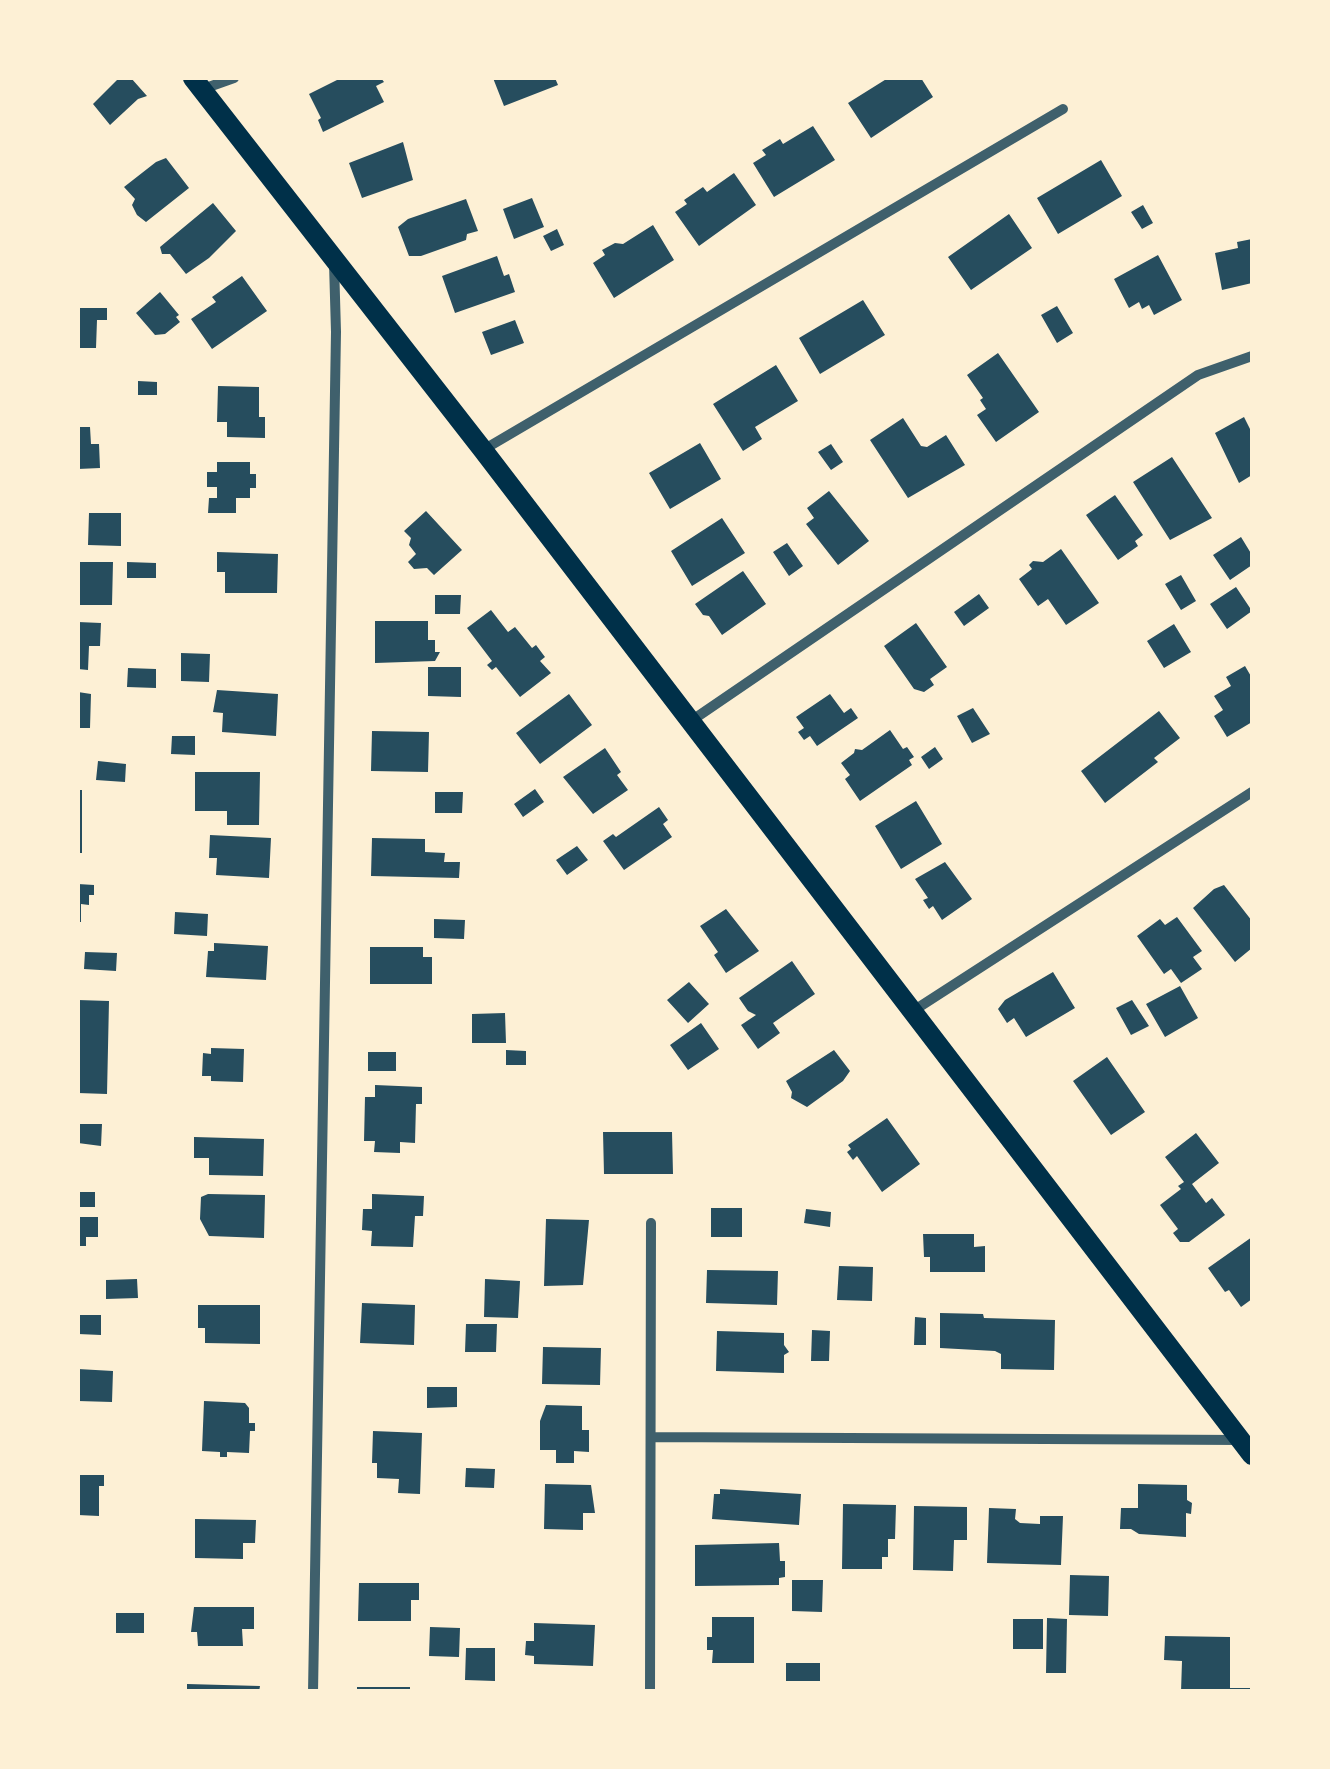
<!DOCTYPE html>
<style>
body{margin:0}
#map{position:relative;width:1330px;height:1769px;overflow:hidden;background:#fdf0d5;font-family:"Archivo Narrow",sans-serif}
canvas{display:block}
.frame{position:absolute;inset:0;border:80px solid #fdf0d5;pointer-events:none}
</style>
<div id="map">
<canvas width="1330" height="1769"></canvas>
<div class="frame"></div>
</div>
<script>
const c = document.querySelector('canvas').getContext('2d');
c.lineJoin = 'round';
function paint(path, color) { c.fillStyle = color; c.fill(path, 'evenodd'); }
const shape = rows => new Path2D(rows.map(r => 'M' + r).join(''));
function trace(path, color, width, dash) { c.strokeStyle = color; c.lineWidth = width; c.lineCap = dash ? 'butt' : 'round'; c.setLineDash(dash || []); c.stroke(path); }
paint(shape([
 [119,78,131,78,147,96,138,99,110,125,93,104],
 [341,78,381,78,384,82,376,86,384,102,323,132,318,120,321,118,309,94],
 [493,78,555,78,558,85,504,106],
 [888,78,921,78,933,97,871,138,848,103],
 [813,126,835,160,774,197,753,163,766,155,762,150,780,139,783,144],
 [403,142,413,180,362,198,349,163],
 [166,158,189,188,146,222,137,215,132,205,135,199,124,187,156,162],
 [1101,160,1122,196,1058,234,1037,198],
 [734,173,756,205,699,246,675,212,687,204,684,200,703,187,707,192],
 [532,198,544,227,514,239,503,209],
 [466,199,478,231,467,234,466,240,421,256,409,256,398,227,408,219],
 [213,203,236,231,209,258,186,274,170,254,162,254,160,247],
 [1143,205,1153,223,1142,229,1131,212],
 [1009,214,1032,248,971,290,948,257],
 [653,225,674,260,614,298,593,263,605,255,602,250,615,243,623,244],
 [557,229,564,245,551,251,543,236],
 [1252,239,1252,283,1222,290,1215,253,1238,248,1237,242],
 [1158,255,1182,300,1154,315,1149,305,1142,309,1139,302,1129,308,1114,279],
 [497,256,504,276,509,274,515,292,455,313,442,276],
 [242,276,267,311,212,349,191,319,216,302,212,297],
 [160,292,179,315,176,317,180,322,165,334,155,335,136,313],
 [863,300,885,335,820,374,799,338],
 [1057,306,1073,333,1057,343,1041,315],
 [78,308,107,308,107,320,97,320,96,348,78,348],
 [515,320,524,343,491,355,482,332],
 [998,353,1039,412,996,442,977,415,986,409,980,400,983,398,967,375],
 [776,365,798,401,755,427,762,439,743,451,713,404],
 [138,381,157,382,157,395,138,395],
 [218,386,259,387,259,417,265,417,265,438,227,437,227,422,217,422],
 [1244,417,1252,433,1252,475,1239,483,1215,433],
 [903,418,921,446,927,447,946,435,965,465,908,498,870,440],
 [78,427,90,427,91,444,99,444,100,468,78,469],
 [700,443,721,479,670,509,649,473],
 [831,444,843,462,831,470,818,452],
 [1172,457,1212,518,1170,540,1133,482],
 [217,462,250,462,250,474,256,474,256,488,250,488,250,498,236,498,236,513,208,513,209,498,217,498,217,487,207,487,207,472,217,472],
 [829,491,869,541,838,565,806,524,814,518,807,508],
 [1115,495,1143,535,1135,541,1138,546,1118,560,1086,515],
 [426,511,462,550,434,575,427,568,414,569,408,562,416,554,409,545,411,538,404,531],
 [89,513,121,513,121,546,88,545],
 [722,518,745,553,692,586,671,551],
 [1241,537,1252,555,1252,565,1230,580,1213,555],
 [787,543,803,566,789,576,773,552],
 [1061,549,1099,603,1066,625,1048,599,1038,606,1019,579,1032,569,1029,565,1033,561,1043,562],
 [217,552,278,554,277,593,225,593,225,572,217,572],
 [78,562,113,562,112,605,78,605],
 [127,562,156,563,156,578,127,578],
 [743,571,766,604,722,635,709,616,703,615,695,604],
 [1181,575,1196,601,1181,610,1165,584],
 [1236,587,1252,611,1227,629,1210,604],
 [979,594,989,608,964,626,954,612],
 [435,595,461,595,460,614,435,614],
 [491,610,508,632,515,627,532,648,536,645,545,657,540,661,551,673,520,697,496,667,492,670,487,665,492,661,467,628],
 [375,621,428,621,428,640,435,640,435,652,440,652,435,661,375,663],
 [78,622,101,623,100,646,89,646,88,670,78,669],
 [916,623,947,667,930,679,934,685,924,692,914,689,884,646],
 [1174,624,1191,652,1164,668,1147,641],
 [181,653,210,654,209,682,181,681],
 [1245,666,1252,678,1252,722,1227,737,1214,716,1223,710,1214,696,1231,686,1226,677],
 [428,667,461,667,461,697,428,696],
 [128,668,156,669,156,688,127,687],
 [217,690,278,694,276,736,222,732,223,713,213,712],
 [78,692,91,694,90,728,78,728],
 [569,694,592,725,540,764,516,733],
 [830,694,844,713,851,708,858,718,817,746,810,736,804,740,798,732,804,728,796,717],
 [973,708,990,734,972,743,957,716],
 [1159,711,1180,738,1154,758,1158,762,1105,803,1081,771],
 [890,730,903,749,907,747,914,757,909,760,912,765,860,801,845,779,850,775,841,763,854,753,855,749,862,750],
 [372,731,429,732,428,772,371,771],
 [172,736,195,736,195,755,171,754],
 [935,747,943,759,929,769,921,757],
 [605,748,621,772,617,775,628,790,593,814,563,777],
 [98,761,126,764,125,782,96,780],
 [195,772,260,772,259,825,227,825,227,811,195,811],
 [535,789,544,802,523,817,514,804],
 [78,790,82,790,82,853,78,853],
 [435,792,463,792,462,813,435,813],
 [916,801,942,844,901,869,875,826],
 [659,807,668,820,663,824,672,837,624,870,603,841,613,834,616,837],
 [210,835,271,838,269,878,216,875,217,858,209,858],
 [372,838,425,839,425,852,445,853,444,862,460,862,459,878,371,876],
 [577,846,588,860,567,875,556,860],
 [945,862,972,899,942,920,933,906,929,909,923,900,928,898,915,879],
 [78,884,94,885,94,895,89,895,89,905,81,904,81,922,78,922],
 [1224,885,1252,921,1252,948,1235,962,1193,908,1214,889],
 [726,909,759,951,726,973,714,955,718,952,700,926],
 [175,912,208,914,207,936,174,934],
 [1177,917,1202,951,1193,957,1202,969,1181,983,1171,969,1164,974,1137,936,1160,919,1165,925],
 [434,919,465,920,464,939,434,938],
 [214,943,268,946,266,980,206,977,208,951,214,951],
 [370,947,423,947,423,957,432,957,432,984,370,984],
 [85,952,117,953,116,971,84,969],
 [792,961,815,994,773,1023,780,1033,758,1049,741,1025,756,1015,748,1011,739,998],
 [1053,972,1075,1008,1026,1037,1014,1018,1007,1023,998,1009,1005,1000],
 [689,982,709,1004,688,1023,667,1000],
 [1180,986,1198,1018,1165,1037,1146,1004],
 [78,1000,109,1001,107,1094,78,1093],
 [1132,1000,1149,1026,1131,1035,1116,1008],
 [505,1013,506,1043,472,1043,472,1014],
 [701,1023,719,1049,688,1070,670,1045],
 [211,1048,244,1049,243,1082,211,1081,211,1076,202,1076,203,1053,211,1054],
 [506,1050,526,1051,526,1065,506,1065],
 [834,1050,850,1071,843,1081,807,1107,791,1098,792,1092,786,1081],
 [368,1052,396,1052,396,1071,368,1071],
 [1107,1057,1145,1112,1111,1135,1073,1081],
 [375,1085,422,1087,422,1104,416,1104,415,1143,400,1142,400,1153,374,1152,375,1141,364,1141,365,1097,375,1097],
 [887,1118,920,1164,882,1192,857,1156,853,1160,847,1152,851,1149,848,1145],
 [78,1124,102,1124,101,1146,78,1143],
 [603,1132,672,1132,673,1174,604,1174],
 [1196,1133,1219,1163,1192,1184,1206,1203,1212,1198,1225,1215,1189,1242,1180,1242,1173,1233,1178,1229,1160,1205,1181,1189,1178,1186,1184,1182,1165,1157],
 [194,1137,264,1139,263,1176,209,1175,209,1158,194,1158],
 [78,1192,95,1192,95,1207,78,1207],
 [208,1194,265,1195,264,1238,209,1236,200,1219,201,1197],
 [372,1194,424,1196,423,1216,415,1216,413,1247,371,1246,372,1231,362,1230,363,1209,372,1209],
 [711,1208,742,1208,742,1237,711,1237],
 [806,1209,831,1212,830,1227,804,1223],
 [78,1217,98,1217,98,1237,86,1237,86,1246,78,1246],
 [546,1219,589,1220,583,1285,544,1286],
 [923,1234,974,1234,974,1247,985,1246,985,1272,930,1272,930,1257,924,1257],
 [1252,1237,1252,1299,1241,1307,1229,1290,1225,1292,1208,1268],
 [839,1266,873,1267,872,1301,837,1300],
 [707,1270,778,1271,777,1305,706,1303],
 [137,1279,138,1298,106,1299,106,1280],
 [485,1279,520,1281,518,1318,484,1317],
 [362,1303,415,1305,414,1345,360,1343],
 [198,1305,260,1305,260,1344,205,1343,205,1328,198,1328],
 [940,1313,983,1314,984,1318,1055,1320,1054,1370,1001,1369,1001,1354,995,1351,940,1348],
 [78,1315,101,1315,101,1335,78,1334],
 [915,1317,926,1318,926,1345,914,1345],
 [466,1324,497,1324,496,1352,465,1352],
 [812,1330,830,1331,829,1361,811,1361],
 [717,1331,784,1333,784,1345,789,1352,784,1355,784,1373,716,1371],
 [543,1347,601,1348,600,1385,542,1384],
 [78,1369,113,1371,112,1402,78,1401],
 [427,1387,457,1387,457,1407,427,1408],
 [204,1401,245,1403,249,1408,249,1423,255,1423,255,1431,250,1431,249,1453,227,1452,227,1457,220,1457,220,1452,202,1451],
 [546,1405,582,1406,582,1430,589,1430,589,1452,574,1451,574,1463,556,1463,556,1450,540,1450,540,1421],
 [373,1431,422,1433,420,1494,398,1493,399,1479,377,1478,377,1463,372,1463],
 [466,1468,495,1469,494,1488,465,1487],
 [78,1475,104,1475,104,1486,99,1486,99,1516,78,1515],
 [545,1484,591,1485,595,1513,583,1513,583,1530,544,1529],
 [1138,1484,1187,1485,1187,1500,1192,1503,1191,1514,1186,1513,1186,1537,1139,1534,1131,1529,1120,1529,1121,1508,1138,1508],
 [720,1489,801,1494,799,1525,712,1519,714,1494,720,1494],
 [843,1504,896,1505,895,1539,888,1539,888,1557,882,1557,882,1569,842,1569],
 [914,1506,967,1507,967,1540,954,1540,953,1571,913,1570],
 [989,1508,1016,1509,1015,1519,1020,1523,1040,1524,1040,1516,1063,1516,1061,1565,987,1563],
 [195,1519,256,1520,255,1543,243,1543,243,1559,195,1558],
 [779,1543,780,1561,785,1561,785,1577,779,1578,779,1585,695,1586,695,1545],
 [1070,1575,1109,1576,1108,1616,1069,1615],
 [792,1580,823,1580,822,1612,792,1611],
 [359,1583,419,1583,419,1600,411,1600,411,1621,358,1621],
 [194,1607,254,1607,254,1629,242,1629,243,1646,198,1646,197,1632,191,1632],
 [116,1613,144,1613,144,1633,116,1633],
 [712,1617,754,1617,754,1663,712,1663,713,1650,707,1650,707,1637,712,1637],
 [1047,1618,1067,1619,1066,1673,1046,1673],
 [1013,1619,1043,1619,1043,1649,1013,1649],
 [534,1623,595,1625,593,1666,534,1664,534,1656,525,1655,526,1641,534,1641],
 [430,1627,460,1628,459,1657,429,1656],
 [1165,1636,1230,1637,1230,1688,1252,1688,1252,1692,1181,1692,1182,1661,1164,1660],
 [466,1648,495,1648,495,1681,465,1680],
 [786,1663,820,1663,820,1681,786,1681],
 [187,1684,260,1686,259,1692,187,1692],
 [357,1687,410,1687,410,1692,357,1692]
]), '#264d5e');
trace(shape([
 [203,89,234,78],
 [483,450,1063,109],
 [691,721,1198,375,1252,356],
 [913,1011,1252,792],
 [653,1437,1241,1440],
 [313,1692,336,332,334,263],
 [650,1692,651,1223]
]), '#3f606c', 10);
trace(shape([
 [193,78,483,450,1252,1455]
]), '#003049', 20);
</script>
